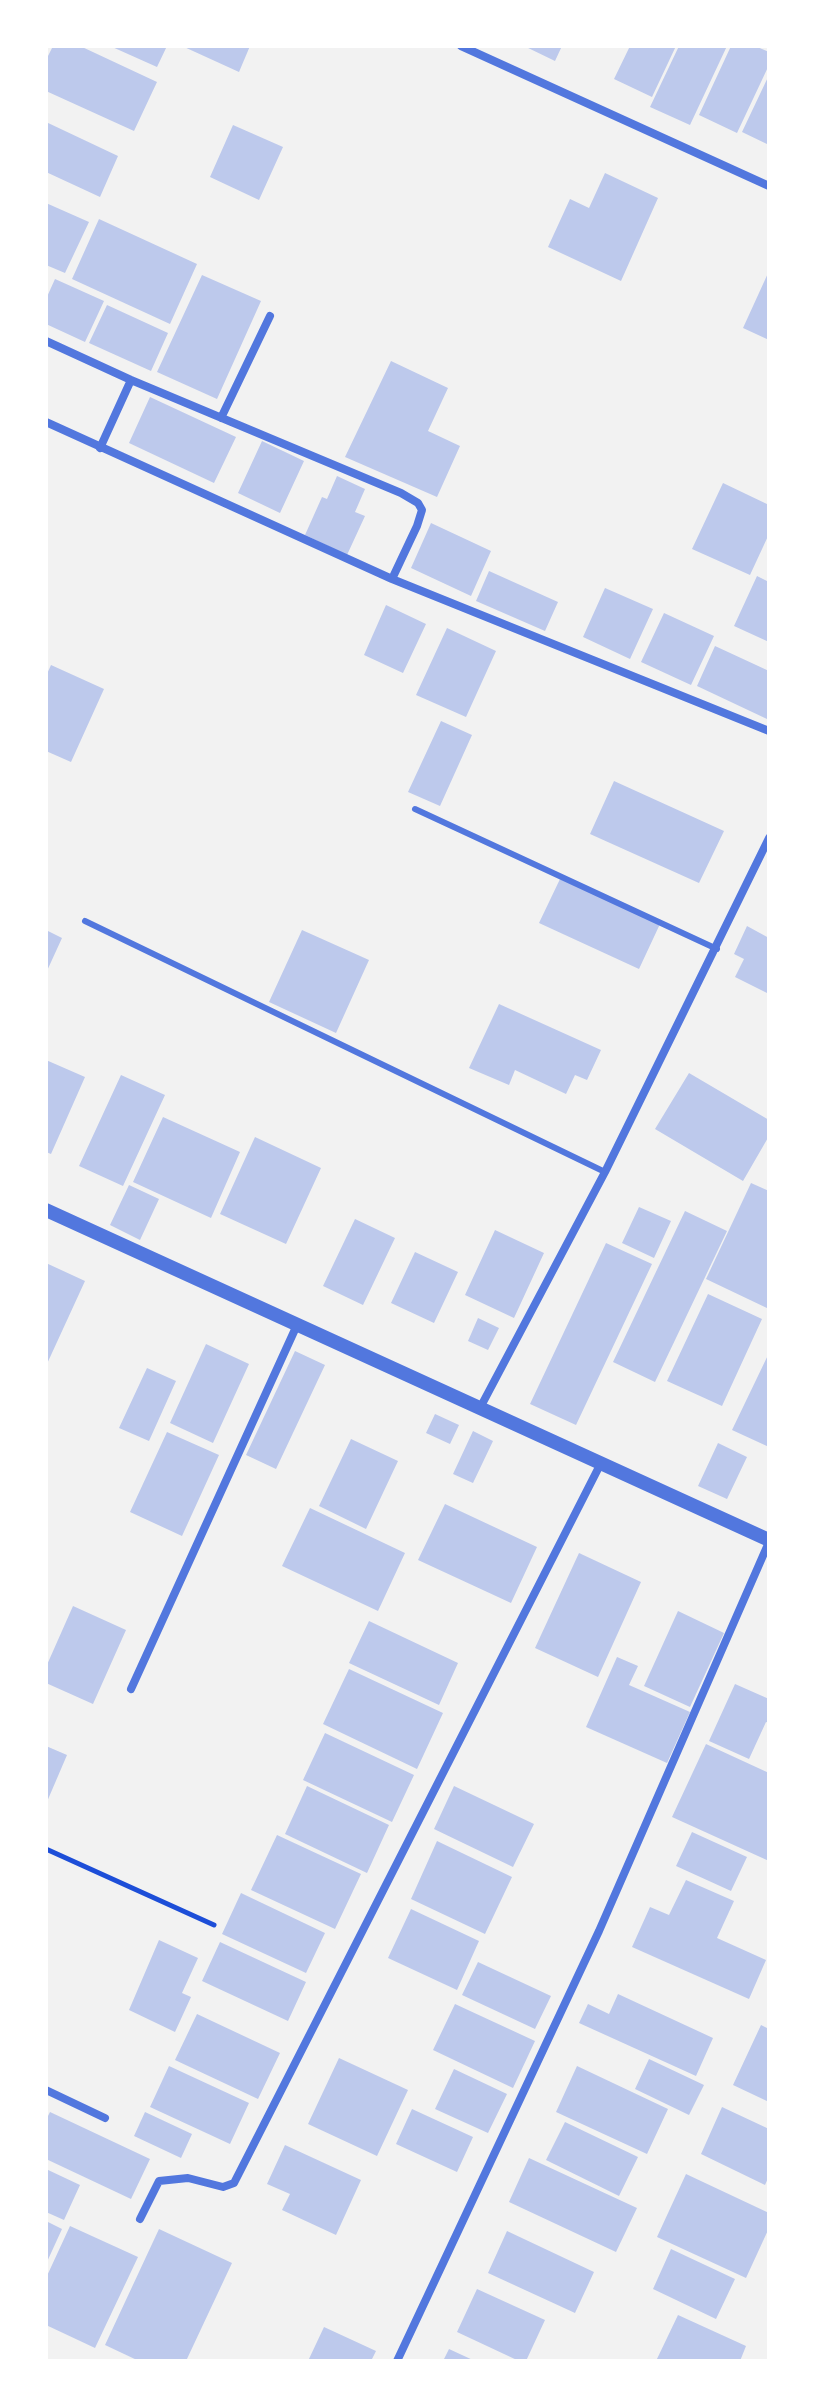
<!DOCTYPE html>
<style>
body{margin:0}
#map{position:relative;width:815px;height:2407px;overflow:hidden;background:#f2f2f2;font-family:Commissioner,sans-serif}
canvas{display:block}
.frame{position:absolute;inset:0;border:48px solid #fff;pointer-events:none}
</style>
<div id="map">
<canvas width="815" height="2407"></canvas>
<div class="frame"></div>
</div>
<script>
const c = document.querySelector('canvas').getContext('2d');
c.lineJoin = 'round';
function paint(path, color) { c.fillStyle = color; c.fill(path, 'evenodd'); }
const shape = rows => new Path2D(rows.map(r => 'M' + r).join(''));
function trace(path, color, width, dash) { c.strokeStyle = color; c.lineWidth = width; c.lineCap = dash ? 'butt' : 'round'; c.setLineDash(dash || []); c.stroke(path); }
paint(shape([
 [53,46,80,46,157,82,134,131,46,91,46,60],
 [110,46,167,46,157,67],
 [182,46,250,46,239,72],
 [524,46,562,46,555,61],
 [630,46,676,46,652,97,614,79],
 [679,46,727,46,690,125,650,107],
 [731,46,755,46,769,52,769,65,737,133,699,115],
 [769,75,769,145,742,132],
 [46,122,118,156,100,197,46,172],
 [233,125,283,147,259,200,210,177],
 [605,173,658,198,621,281,548,247,570,199,589,208],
 [46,203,89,222,65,273,46,265],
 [99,219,197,264,170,324,72,279],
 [769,271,769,340,743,328],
 [202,275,261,301,217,399,157,372],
 [55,279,104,301,85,342,46,324,46,299],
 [107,305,168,333,151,371,89,343],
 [391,361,448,388,428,431,460,446,437,497,345,457],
 [150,397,236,437,214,483,129,443],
 [262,441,304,461,280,513,238,493],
 [337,476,365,489,355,512,365,516,347,555,305,535,322,497,327,499],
 [723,483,769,505,769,534,750,575,692,549],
 [431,523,491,551,471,596,411,568],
 [489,571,558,602,545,631,476,601],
 [757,576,769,582,769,642,734,626],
 [605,588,653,609,630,659,583,637],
 [386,605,426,624,403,673,364,655],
 [664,613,714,636,691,685,641,662],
 [447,628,496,651,466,717,416,695],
 [715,646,769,671,767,719,697,686],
 [51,665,104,689,71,762,46,751,46,676],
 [441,721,472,735,440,806,408,792],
 [614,781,724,831,699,883,590,834],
 [560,879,660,924,639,969,539,923],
 [747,926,769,938,769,994,735,977,744,959,734,954],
 [46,930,62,938,46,973],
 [302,930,369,960,336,1033,269,1002],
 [499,1004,601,1050,587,1080,575,1075,566,1094,515,1070,509,1085,469,1068],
 [46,1060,85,1077,51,1154,46,1152],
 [689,1073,769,1120,769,1136,743,1181,655,1129],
 [121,1075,165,1095,123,1186,79,1166],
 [163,1117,240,1152,211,1218,133,1182],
 [255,1137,321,1168,286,1244,220,1214],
 [751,1183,769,1191,769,1309,706,1279],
 [129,1185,159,1199,140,1240,110,1225],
 [639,1207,671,1221,654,1258,622,1243],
 [685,1211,727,1231,655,1382,613,1362],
 [355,1219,395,1238,363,1305,323,1286],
 [495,1230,544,1253,514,1318,465,1295],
 [606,1243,652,1264,576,1425,530,1404],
 [415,1252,458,1272,434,1323,391,1303],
 [46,1263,85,1281,46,1366],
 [708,1294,762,1319,722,1406,667,1381],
 [478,1318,499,1328,488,1350,468,1341],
 [206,1344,249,1364,213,1443,170,1423],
 [295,1351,325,1365,276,1469,246,1455],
 [769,1353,769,1447,732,1430],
 [147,1368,176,1381,149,1441,119,1428],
 [435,1414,459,1425,450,1444,426,1433],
 [473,1431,493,1441,473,1483,453,1474],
 [167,1432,219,1455,182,1536,130,1512],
 [351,1439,398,1461,366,1529,319,1506],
 [718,1443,747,1457,727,1499,698,1486],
 [445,1504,537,1547,511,1603,418,1560],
 [310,1508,405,1553,378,1611,282,1566],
 [579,1553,641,1582,598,1677,535,1648],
 [73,1606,126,1630,93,1704,46,1683,46,1667],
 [678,1611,724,1633,690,1707,644,1686],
 [369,1621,458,1663,439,1705,349,1663],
 [617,1657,638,1666,629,1685,690,1712,667,1763,586,1727],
 [349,1669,443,1713,417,1769,323,1724],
 [735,1684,769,1699,769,1723,766,1722,749,1759,709,1741],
 [325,1733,414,1775,392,1822,303,1780],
 [706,1744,769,1773,769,1861,672,1817],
 [46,1746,67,1755,46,1804],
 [307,1786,389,1825,367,1873,285,1834],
 [454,1786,534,1824,513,1867,434,1829],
 [692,1832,747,1857,731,1891,676,1866],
 [277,1835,361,1874,335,1929,251,1890],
 [437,1841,512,1877,485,1934,411,1899],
 [686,1880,734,1901,717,1938,766,1960,749,1999,632,1947,650,1907,669,1915],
 [241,1893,325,1933,306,1973,222,1934],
 [411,1909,479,1941,457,1990,388,1958],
 [159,1940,198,1958,182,1993,191,1997,175,2032,129,2010],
 [220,1942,306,1982,288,2021,202,1981],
 [478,1962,551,1996,535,2029,462,1995],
 [618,1994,713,2038,696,2076,579,2023,588,2004,609,2014],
 [455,2004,535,2041,513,2088,433,2050],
 [197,2014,280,2053,258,2099,175,2060],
 [761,2025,769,2029,769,2102,733,2085],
 [339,2058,408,2090,377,2156,308,2124],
 [649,2059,704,2085,689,2115,635,2089],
 [169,2066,249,2103,230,2144,150,2107],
 [577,2066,668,2109,647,2154,556,2112],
 [454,2069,507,2094,488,2133,435,2109],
 [722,2107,769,2129,769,2176,765,2185,701,2154],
 [412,2109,473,2137,457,2172,396,2144],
 [50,2112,150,2159,131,2199,46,2159,46,2120],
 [145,2112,192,2134,181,2158,134,2136],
 [565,2122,638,2157,619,2196,546,2160],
 [285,2145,361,2180,336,2235,282,2210,290,2194,267,2184],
 [529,2158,637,2208,616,2252,509,2202],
 [46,2169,80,2185,64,2220,46,2212],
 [686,2174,769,2213,769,2228,746,2278,657,2237],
 [46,2221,62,2229,46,2264],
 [70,2226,138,2257,95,2348,46,2325,46,2278],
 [159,2229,232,2263,186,2361,139,2361,105,2345],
 [507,2231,594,2272,575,2313,488,2273],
 [671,2249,735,2279,716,2319,653,2289],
 [477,2289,545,2320,526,2361,519,2361,457,2332],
 [678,2315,746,2346,740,2361,656,2361],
 [324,2327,376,2351,371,2361,308,2361],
 [449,2349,475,2361,443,2361]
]), '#bdc9ec');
trace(shape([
 [46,1849,214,1925]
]), '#1d4ed8', 5);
trace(shape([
 [415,809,717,949],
 [85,921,605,1172]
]), '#5277de', 6);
trace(shape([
 [461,46,769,186],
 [46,341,131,380,401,493,418,503,422,510,417,526,392,579],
 [221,418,270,316],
 [46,422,392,579,769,731],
 [100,448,131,380],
 [480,1408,605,1172,769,838],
 [131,1689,297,1325],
 [46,2090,105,2118],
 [140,2219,159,2181,188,2178,223,2187,234,2183,601,1463],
 [397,2361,599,1931,769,1542]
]), '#5277de', 8);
trace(shape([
 [46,1210,769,1540]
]), '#5277de', 14);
</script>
